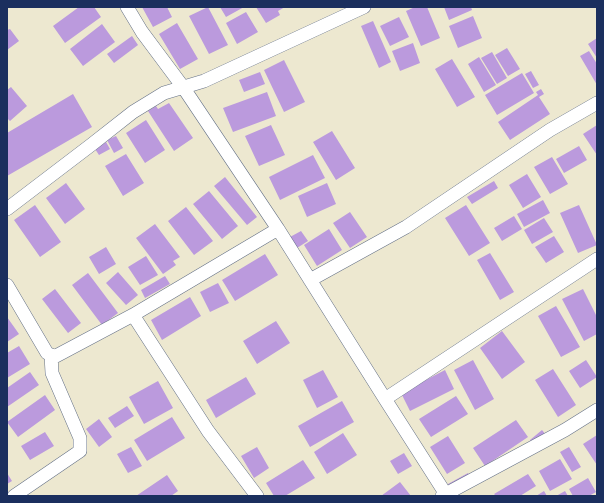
<!DOCTYPE html>
<style>
body{margin:0}
#map{position:relative;width:604px;height:503px;overflow:hidden;background:#ede8d0;font-family:"IM FELL Double Pica",serif}
canvas{display:block}
.frame{position:absolute;inset:0;border:8px solid #1b2f5e;pointer-events:none}
</style>
<div id="map">
<canvas width="604" height="503"></canvas>
<div class="frame"></div>
</div>
<script>
const c = document.querySelector('canvas').getContext('2d');
c.lineJoin = 'round';
function paint(path, color) { c.fillStyle = color; c.fill(path, 'evenodd'); }
const shape = rows => new Path2D(rows.map(r => 'M' + r).join(''));
function trace(path, color, width, dash) { c.strokeStyle = color; c.lineWidth = width; c.lineCap = dash ? 'butt' : 'round'; c.setLineDash(dash || []); c.stroke(path); }
paint(shape([
 [79,7,94,7,101,17,65,43,53,26],
 [142,7,167,7,172,17,153,27],
 [208,7,228,45,209,54,189,16],
 [220,7,244,7,226,17],
 [256,7,285,7,278,11,280,15,266,23],
 [415,7,427,7,440,38,421,46,406,11],
 [444,7,471,7,472,10,449,20],
 [246,12,258,32,237,44,226,23],
 [473,16,482,38,458,48,449,26],
 [399,17,409,37,390,46,380,26],
 [373,21,391,62,379,68,361,26],
 [177,23,198,59,180,69,159,34],
 [102,24,115,42,83,66,70,49],
 [10,29,19,41,7,50,7,30],
 [132,36,138,45,114,63,107,54],
 [597,38,597,58,588,44],
 [413,43,420,63,400,71,392,51],
 [507,48,520,69,508,76,495,55],
 [589,51,597,64,597,85,580,56],
 [492,52,507,78,497,84,481,58],
 [479,57,496,85,484,92,468,64],
 [452,59,475,97,457,107,435,69],
 [284,60,305,102,284,112,264,70],
 [531,71,539,85,533,88,525,74],
 [260,72,265,84,244,92,239,80],
 [522,73,534,93,497,115,485,95],
 [11,87,27,106,10,121,7,118,7,90],
 [541,89,544,94,539,97,550,114,510,140,498,122,538,95,536,92],
 [267,92,276,116,233,132,223,108],
 [73,94,92,127,7,176,7,133],
 [169,103,193,138,174,151,148,111,156,106,158,109],
 [146,120,165,150,145,163,126,133],
 [271,125,285,155,259,166,245,136],
 [597,125,597,155,583,134],
 [332,131,355,168,336,180,313,142],
 [116,136,123,148,114,153,107,140],
 [106,142,110,149,99,155,95,149],
 [579,146,587,160,564,173,556,159],
 [126,154,144,183,123,196,105,166],
 [313,155,325,178,280,200,269,177],
 [552,157,568,184,550,194,534,167],
 [527,174,541,197,523,208,509,185],
 [225,177,257,217,247,225,214,186],
 [494,181,498,188,472,204,467,197],
 [66,183,85,209,65,224,46,198],
 [327,183,336,204,307,217,298,196],
 [209,191,238,226,222,239,193,204],
 [543,200,550,213,524,227,517,214],
 [35,205,61,242,40,257,14,220],
 [466,205,490,243,469,256,445,218],
 [579,205,597,245,578,253,560,213],
 [186,207,213,241,194,255,168,221],
 [350,212,367,237,350,248,333,223],
 [514,216,522,229,502,241,494,228],
 [544,218,553,232,532,244,524,230],
 [155,224,180,257,173,261,176,265,163,274,136,238],
 [329,229,342,250,317,266,304,245],
 [301,231,308,241,297,248,290,237],
 [554,236,564,252,546,263,535,247],
 [106,247,116,264,99,274,89,257],
 [490,253,514,292,500,300,477,260],
 [265,254,278,275,235,301,222,280],
 [146,256,158,275,140,285,128,267],
 [118,272,138,295,126,305,106,283],
 [88,273,118,313,102,325,72,285],
 [165,276,170,284,145,298,141,290],
 [218,283,229,303,210,312,200,292],
 [55,289,81,323,68,333,42,299],
 [583,289,597,317,597,334,584,341,562,299],
 [190,297,201,316,162,340,151,320],
 [556,306,580,347,561,357,538,316],
 [7,317,19,334,7,342],
 [276,321,290,343,257,364,243,341],
 [502,331,525,362,502,379,480,348],
 [19,346,30,364,7,378,7,353],
 [473,360,494,399,475,410,454,370],
 [586,360,597,377,580,388,569,371],
 [553,369,576,405,558,417,535,380],
 [323,370,338,397,317,408,303,380],
 [445,370,454,389,410,411,401,393],
 [30,372,39,385,7,407,7,388],
 [246,377,256,394,216,418,206,400],
 [158,381,173,408,144,424,129,397],
 [45,395,55,410,18,437,7,422],
 [456,396,468,414,431,437,419,419],
 [342,401,354,422,310,447,298,426],
 [127,406,134,416,115,428,108,418],
 [172,417,185,438,147,461,134,440],
 [99,419,112,437,99,447,86,429],
 [516,420,528,437,485,466,473,448],
 [542,430,546,435,534,445,530,440],
 [45,432,54,446,30,460,21,446],
 [343,433,357,455,327,474,314,452],
 [597,435,597,465,583,444],
 [448,436,465,463,447,474,430,447],
 [131,447,142,466,128,473,117,454],
 [257,447,269,468,254,478,241,456],
 [569,447,581,467,572,472,560,452],
 [404,453,412,466,398,474,390,461],
 [560,459,572,479,550,491,539,471],
 [303,460,315,478,285,496,274,496,266,483],
 [7,473,12,481,7,484],
 [468,473,471,478,451,489,448,484],
 [528,474,536,486,520,496,496,496,494,494],
 [167,475,178,491,171,496,136,496],
 [588,478,596,492,589,496,573,496,569,489],
 [400,482,411,496,381,496],
 [544,491,547,496,536,496],
 [565,491,568,496,556,496]
]), '#bb9add');
const minor = shape([
 [127,7,142,32,183,87,278,229,385,399,447,496],
 [7,209,91,145,133,112,164,93,204,81,364,7],
 [310,280,406,227,550,130,597,103],
 [7,285,47,353,51,355,56,356,133,315,278,229],
 [133,315,208,431,257,496],
 [385,399,597,259],
 [14,496,80,451,80,438,52,373,51,355],
 [442,496,565,430,597,410]
]);
trace(minor, '#647086', 14);
trace(minor, '#fff', 13);
</script>
